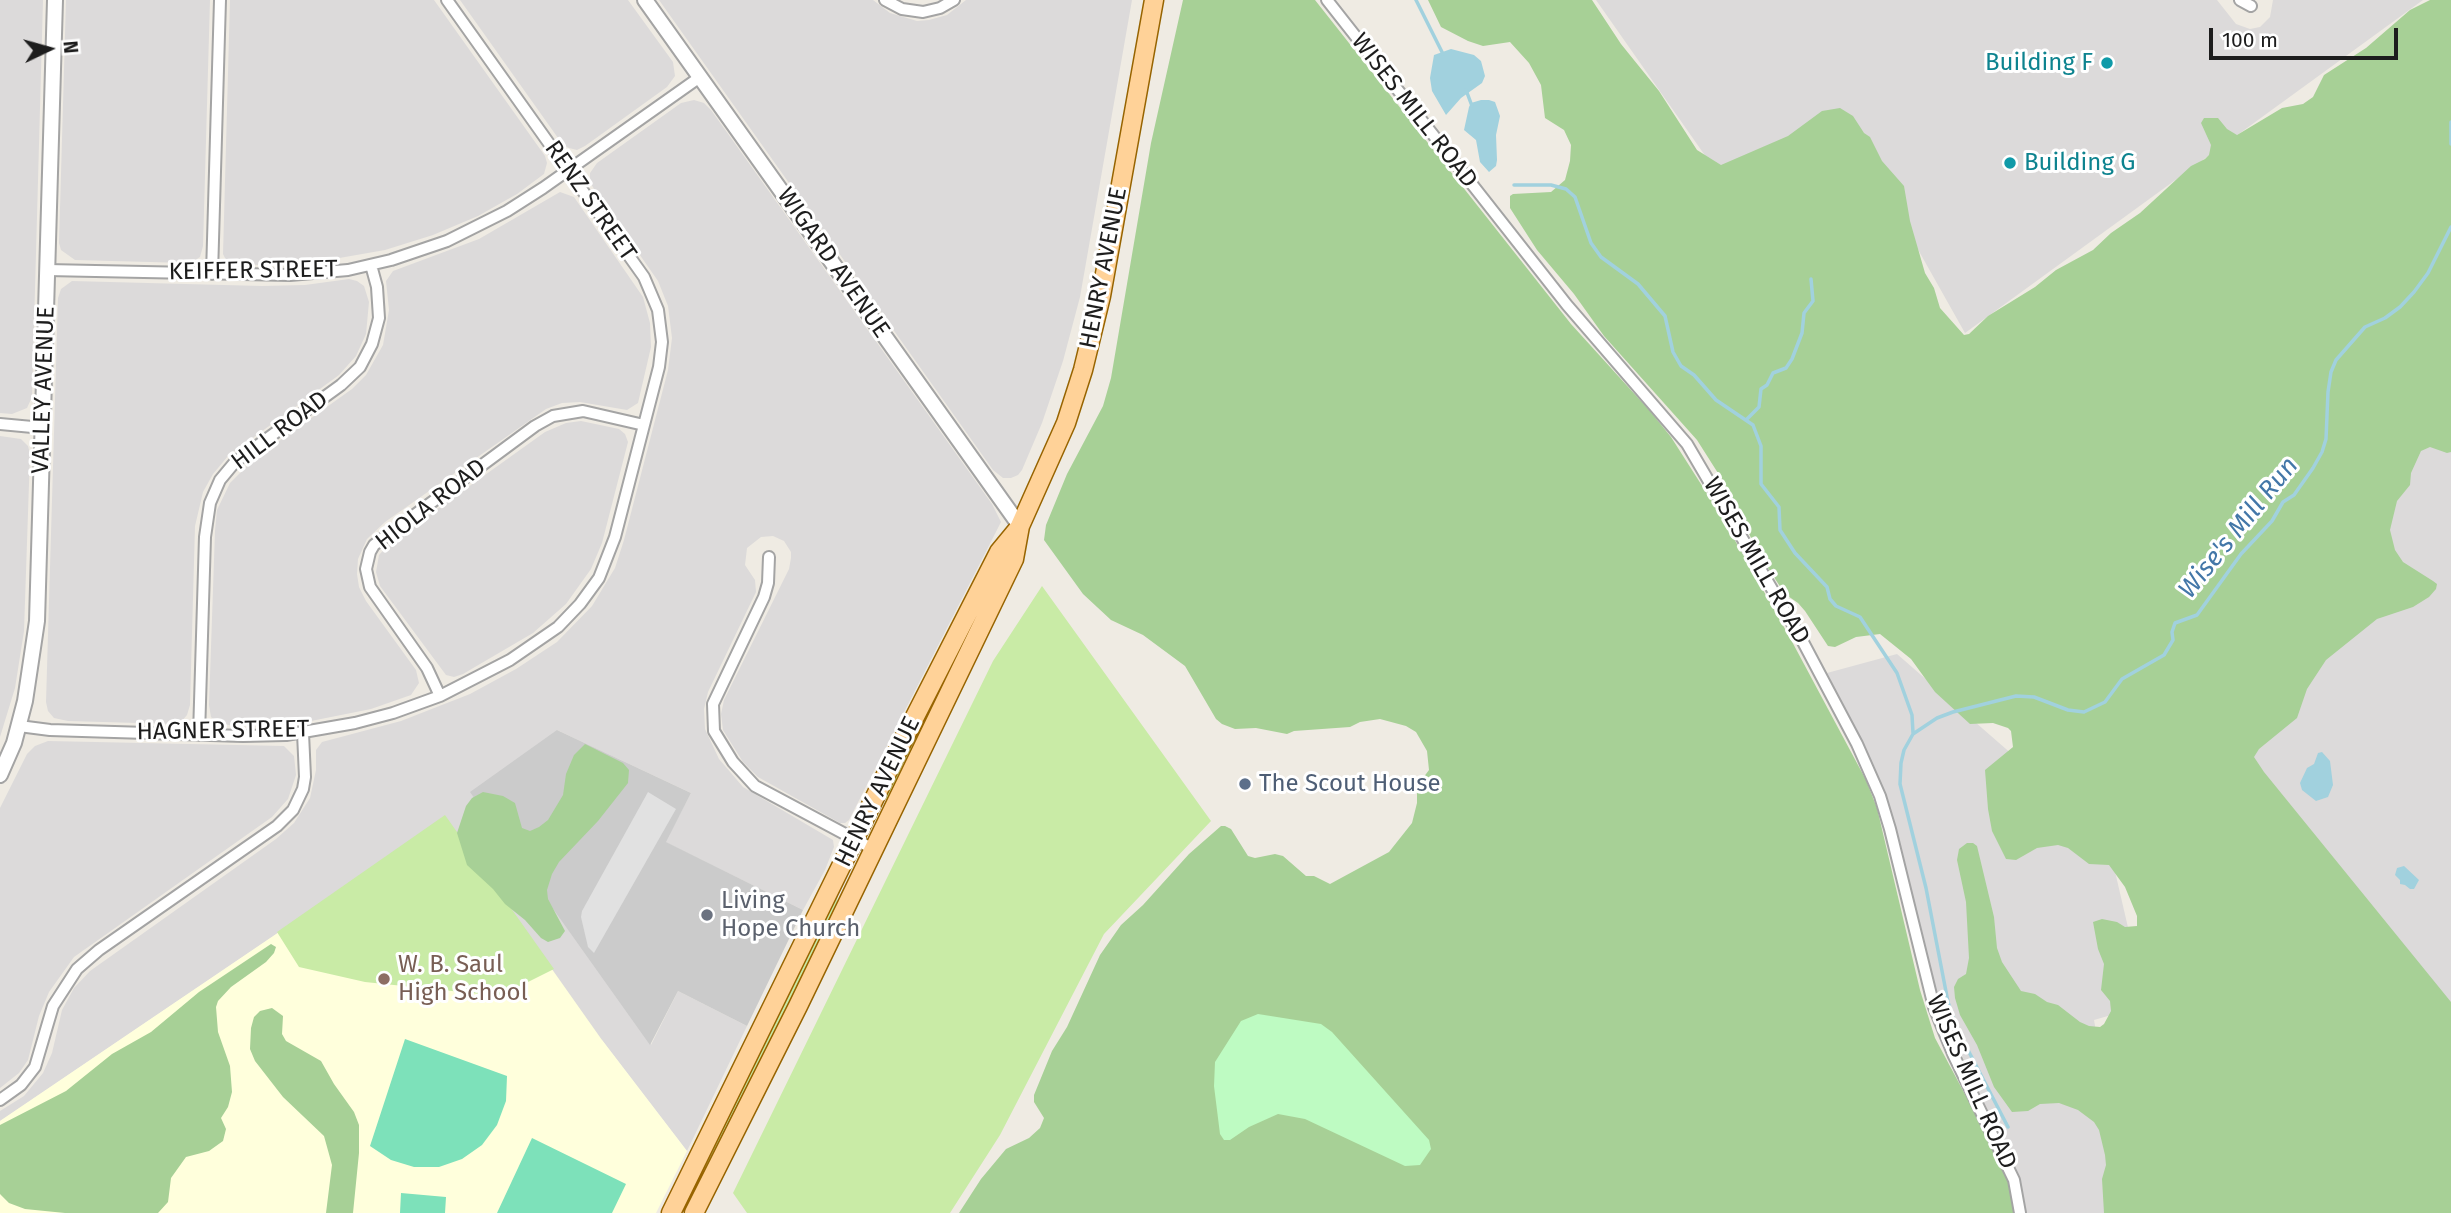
<!DOCTYPE html>
<style>
body{margin:0}
#map{position:relative;width:2451px;height:1213px;overflow:hidden;background:#efebe3;font-family:"Fira Sans",sans-serif}
canvas{display:block}
.north{position:absolute;left:14px;top:14px;width:70px;height:70px;-webkit-text-stroke:5px #fff;paint-order:stroke;rotate:85deg;font-size:19px;font-weight:700;line-height:28px;text-align:center;color:#1d1d1d}
.north::after{content:'';display:block;margin:auto;width:24px;height:32px;background:#1d1d1d;clip-path:polygon(50% 0,100% 100%,50% 72%,0 100%)}
.scale{position:absolute;left:2209px;top:28px;width:189px;height:32px;box-sizing:border-box;border:4px solid #1d1d1d;border-top:0;padding-left:9px;font-size:21px;line-height:24px;white-space:nowrap;color:#1d1d1d;-webkit-text-stroke:5px #fff;paint-order:stroke}
</style>
<div id="map">
<canvas width="2451" height="1213"></canvas>
<div class="north">N</div>
<div class="scale">100 m</div>
</div>
<script>
const c = document.querySelector('canvas').getContext('2d');
c.lineJoin = 'round';
function paint(path, color) { c.fillStyle = color; c.fill(path, 'evenodd'); }
const shape = rows => new Path2D(rows.map(r => 'M' + r).join(''));
function trace(path, color, width, dash) { c.strokeStyle = color; c.lineWidth = width; c.lineCap = dash ? 'butt' : 'round'; c.setLineDash(dash || []); c.stroke(path); }
function drawText(font, color, halo, rows, align = 'center') {
  c.font = font + ' "Fira Sans",sans-serif'; c.lineWidth = 6; c.setLineDash([]); c.textBaseline = 'middle'; c.strokeStyle = halo; c.fillStyle = color; for (const [text, x, y, turn = 0] of rows) {
    c.save(); c.translate(x, y); c.rotate((+turn || 0) * Math.PI / 180); c.textAlign = isNaN(turn) ? turn : align; if (halo) c.strokeText(text, 0, 0); c.fillText(text, 0, 0); c.restore();
  }
}
paint(shape([
 [0,0,43,0,32,397,27,408,12,414,0,413],
 [66,0,210,0,203,246,200,257,194,261,187,263,75,260,61,250,59,243],
 [230,0,434,0,545,156,547,163,544,174,517,194,478,216,433,235,385,250,305,264,258,265,227,262,223,254],
 [460,0,628,0,673,62,675,76,667,87,585,146,577,150,569,148,563,145],
 [659,0,873,0,890,13,917,21,929,20,947,15,966,0,1132,0,1080,297,1063,361,1042,423,1022,470,1018,475,1011,478,1003,478,993,470],
 [1596,0,2217,0,2236,24,2250,29,2260,27,2270,17,2273,0,2423,0,1965,333,1862,150,1753,224],
 [694,100,704,103,711,110,992,504,1001,522,849,820,845,823,840,823,758,777,743,762,723,730,721,714,724,700,789,569,791,558,791,552,784,541,773,536,761,537,747,548,745,565,755,580,756,592,708,692,704,709,705,729,719,759,743,787,833,840,834,847,825,870,803,910,665,842,691,793,557,730,651,1045,678,991,747,1026,687,1151,602,1040,300,918,0,1121,0,1111,24,1096,43,1073,52,1053,62,1010,74,988,90,971,276,839,294,823,310,798,316,770,316,750,322,742,401,721,470,694,516,669,557,642,592,606,615,568,624,540,668,370,672,338,668,306,658,281,594,189,590,182,590,173,597,163,681,103],
 [560,192,574,197,643,297,650,323,651,347,638,403,627,410,580,402,562,403,546,409,385,522,367,539,358,559,357,574,359,587,366,601,416,670,419,683,411,695,371,709,311,721,233,726,216,722,211,717,209,705,215,531,217,510,230,483,254,459,352,389,366,375,383,345,389,310,386,281,393,271,479,239],
 [349,279,357,281,364,286,369,302,366,334,356,356,339,375,228,456,213,474,203,492,195,526,190,705,187,715,181,722,173,724,68,721,54,718,48,711,46,702,58,298,61,289,72,281,262,286,305,285],
 [2451,347,2451,1006,2206,708],
 [581,421,619,429,625,434,628,442,602,543,591,569,566,604,533,633,463,674,454,677,446,675,380,586,376,572,379,555,390,543,545,432,566,423],
 [0,436,21,439,28,446,30,454,24,631,15,688,0,737],
 [1897,654,2107,837,2146,1005,2094,1020,2128,1213,2024,1213,2020,1182,2005,1146,1943,1016,1889,806,1858,733,1827,673],
 [48,741,284,746,294,756,296,775,288,799,272,817,74,957,49,992,39,1016,28,1060,19,1073,0,1088,0,808,27,754,35,746]
]), '#dcdada');
paint(shape([
 [446,819,602,1040,687,1151,656,1213,0,1213,0,1121]
]), '#ffffdc');
paint(shape([
 [557,730,691,793,666,842,803,910,747,1026,678,991,650,1045,470,792]
]), '#cbcbcb');
paint(shape([
 [1042,586,1211,821,1104,934,1000,1135,950,1213,747,1213,733,1193,993,661],
 [982,599,984,601,889,799,886,799,884,796],
 [445,815,554,969,500,996,365,982,299,967,277,932],
 [854,859,838,893,836,910,708,1169,705,1169,703,1166]
]), '#c9eba6');
paint(shape([
 [1183,0,1315,0,1571,324,1650,411,1671,437,1720,514,1789,636,1866,780,1877,808,1920,990,1935,1038,1999,1158,2009,1180,2014,1213,959,1213,981,1179,1006,1149,1029,1138,1040,1128,1044,1118,1034,1102,1034,1095,1052,1051,1067,1027,1100,955,1121,925,1143,905,1189,854,1221,826,1225,826,1231,829,1248,856,1255,858,1275,854,1283,856,1306,876,1314,876,1330,884,1389,852,1412,823,1417,803,1417,786,1429,770,1427,751,1416,732,1406,726,1380,719,1360,722,1350,727,1294,731,1287,734,1256,728,1235,729,1222,724,1216,719,1185,666,1143,635,1111,620,1083,594,1044,540,1046,525,1067,474,1103,406,1111,378,1151,143],
 [1428,0,1592,0,1621,44,1659,91,1697,150,1721,165,1788,136,1822,111,1840,108,1853,116,1864,133,1870,137,1882,161,1904,186,1910,221,1925,273,1934,288,1940,308,1964,335,1969,334,1988,316,2035,287,2056,270,2093,250,2111,233,2140,213,2191,166,2205,159,2209,155,2211,145,2201,123,2204,118,2218,118,2227,129,2237,135,2282,108,2303,104,2313,97,2324,75,2366,48,2410,10,2430,0,2451,0,2451,452,2447,453,2430,447,2421,451,2411,473,2410,485,2397,501,2390,530,2395,550,2403,562,2433,581,2437,584,2436,589,2429,597,2413,607,2377,619,2326,660,2307,689,2297,718,2259,749,2254,757,2264,772,2451,1002,2451,1213,2104,1213,2102,1179,2106,1165,2105,1155,2099,1130,2094,1122,2078,1110,2059,1103,2040,1104,2028,1111,2012,1112,1994,1087,1977,1045,1960,1015,1955,998,1954,987,1958,979,1966,974,1969,958,1966,902,1957,860,1959,849,1967,843,1973,843,1977,846,1994,917,1997,948,2002,962,2021,991,2035,994,2047,1002,2058,1005,2080,1022,2089,1026,2100,1027,2104,1024,2111,1011,2110,1001,2101,990,2104,964,2098,949,2093,922,2102,919,2117,922,2125,927,2137,926,2137,916,2125,887,2109,865,2089,864,2068,848,2058,845,2037,848,2016,860,2006,859,1992,831,1988,809,1985,770,2013,747,2011,731,2008,728,1993,723,1970,724,1935,692,1911,659,1880,634,1856,637,1835,647,1828,646,1805,611,1798,603,1785,594,1760,556,1723,481,1697,440,1604,336,1574,294,1537,250,1510,208,1510,196,1513,194,1551,192,1565,180,1570,161,1571,145,1564,130,1545,118,1541,85,1529,63,1510,42,1483,46,1468,41,1441,27],
 [585,744,623,763,629,770,628,783,598,821,559,862,552,874,547,890,548,899,565,931,560,938,548,942,541,938,525,920,505,904,493,889,467,865,457,833,466,806,472,798,483,792,503,796,515,803,522,828,530,831,539,827,548,820,563,795,566,774,574,755],
 [271,944,276,947,274,953,266,962,231,987,218,1001,216,1007,218,1032,230,1066,232,1092,228,1107,221,1118,226,1129,223,1141,209,1151,186,1157,171,1178,168,1202,158,1213,65,1213,25,1209,9,1203,0,1194,0,1125,66,1091,112,1054,151,1032,199,992],
 [272,1008,283,1016,282,1034,286,1041,321,1061,334,1084,354,1112,359,1125,359,1153,353,1213,326,1213,332,1165,324,1136,283,1097,255,1061,250,1049,251,1028,254,1017,260,1011]
]), '#a7d096');
paint(shape([
 [1258,1014,1321,1024,1332,1032,1429,1140,1431,1149,1420,1165,1405,1166,1305,1119,1278,1114,1249,1127,1230,1140,1224,1140,1220,1134,1214,1086,1215,1062,1241,1021]
]), '#befbc2');
paint(shape([
 [405,1039,507,1076,506,1101,497,1125,482,1145,462,1159,439,1167,414,1167,391,1160,370,1146],
 [532,1138,626,1184,612,1213,497,1213],
 [401,1193,446,1197,445,1213,400,1213]
]), '#7de1ba');
paint(shape([
 [648,792,676,809,594,953,588,947,581,917,582,911]
]), '#e1e1e1');
paint(shape([
 [1451,49,1474,55,1481,61,1485,76,1482,83,1461,98,1446,115,1432,91,1430,78,1434,55],
 [1481,100,1489,100,1495,102,1500,116,1496,135,1497,160,1496,166,1489,172,1480,162,1476,140,1464,130,1469,107,1471,103],
 [2322,752,2330,761,2333,785,2328,797,2316,801,2302,790,2300,783,2307,768,2314,764,2318,753],
 [2404,866,2419,880,2414,889,2410,889,2405,885,2400,884,2400,880,2395,875,2397,868]
]), '#a1d1de');
trace(shape([
 [1416,0,1443,54],
 [1466,90,1472,106],
 [2451,122,2451,144],
 [1514,185,1551,185,1566,189,1575,197,1591,243,1601,257,1638,284,1665,316,1673,352,1681,366,1694,375,1716,400,1753,425,1761,446,1761,484,1779,507,1780,530,1795,553,1827,587,1830,599,1836,606,1860,617,1897,673,1912,715,1913,733],
 [1747,419,1759,407,1761,389,1767,385,1773,373,1786,368,1792,359,1802,333,1804,313,1813,301,1811,279],
 [2008,1127,1956,1027,1948,1002,1926,888,1900,784,1901,763,1904,750,1913,734,1937,718,1953,712,2016,696,2034,697,2068,710,2084,712,2105,702,2122,679,2164,655,2173,640,2172,632,2175,623,2197,615,2241,554,2272,521,2283,502,2294,495,2313,468,2322,452,2326,439,2328,392,2331,372,2336,360,2365,327,2385,318,2400,307,2414,292,2428,273,2451,227]
]), '#a1d1de', 3.5);
const minor = shape([
 [885,0,902,9,923,12,940,8,954,0],
 [1327,0,1567,305,1687,444,1803,642,1857,744,1880,796,1890,829,1934,1007,1954,1056,2014,1180,2020,1213],
 [2240,0,2251,6],
 [47,270,290,275,348,270,391,260,447,241,507,211,543,188,700,77],
 [212,274,220,0],
 [0,424,43,428],
 [769,557,768,583,764,597,713,704,714,731,733,762,755,786,873,849],
 [440,696,427,668,370,587,366,569,370,552,374,545,535,426,553,416,583,411,644,425],
 [19,726,50,730,243,736,286,735,355,723,393,713,440,696,510,660,558,627,580,604,599,578,615,537,659,367,662,342,658,310,644,277,447,0],
 [199,735,205,537,210,503,220,480,235,462,341,385,360,367,372,344,379,318,377,287,371,265],
 [0,1100,21,1085,35,1067,53,1006,77,969,99,950,277,826,293,810,303,789,305,777,303,733]
]);
const tertiary = shape([
 [645,0,1020,526],
 [0,775,14,743,25,701,37,621,55,0]
]);
const primary = shape([
 [671,1213,902,742,999,552,1018,529],
 [694,1213,798,1006,1014,559,1020,526,1066,423,1083,370,1101,296,1154,0]
]);
trace(minor, '#a4a4a4', 14);
trace(tertiary, '#a4a4a4', 18);
trace(primary, '#976400', 21);
trace(minor, '#fff', 10);
trace(tertiary, '#fff', 14);
trace(primary, '#ffd298', 18);
for (const [x, y, r, color] of [
 [2107,63,7,"#0f9aa8"],
 [2010,163,7,"#0f9aa8"],
 [1245,784,7,"#5c6f8a"],
 [707,915,7,"#6b7280"],
 [384,979,7,"#8d6e63"]
]) { const dot = new Path2D(); dot.arc(x, y, r, 0, 2 * Math.PI); c.fillStyle = color; c.fill(dot); trace(dot, '#fff', 2.5); }
drawText('24px', '#0d838f', '#fff', [
 ["Building F",2093,63],
 ["Building G",2024,163,"left"]
], 'right');
drawText('24px', '#1d1d1d', '#fff', [
 ["WISES MILL ROAD",1414,111,52],
 ["RENZ STREET",590,201,55],
 ["WIGARD AVENUE",833,263,55],
 ["HENRY AVENUE",1104,268,-79],
 ["KEIFFER STREET",253,271,-1],
 ["VALLEY AVENUE",44,390,-88],
 ["HILL ROAD",280,431,-37],
 ["HIOLA ROAD",431,505,-38],
 ["WISES MILL ROAD",1756,561,60],
 ["HAGNER STREET",223,731,-1],
 ["HENRY AVENUE",878,792,-64],
 ["WISES MILL ROAD",1971,1082,66]
]);
drawText('24px', '#4e5e75', '#fff', [
 ["The Scout House",1259,784]
], 'left');
drawText('24px', '#5b616d', '#fff', [
 ["Living",721,901],
 ["Hope Church",721,929]
], 'left');
drawText('24px', '#785e54', '#fff', [
 ["W. B. Saul",398,965],
 ["High School",398,993]
], 'left');
drawText('italic 26px', '#4377a8', '#fff', [
 ["Wise's Mill Run",2239,528,-51]
]);
</script>
